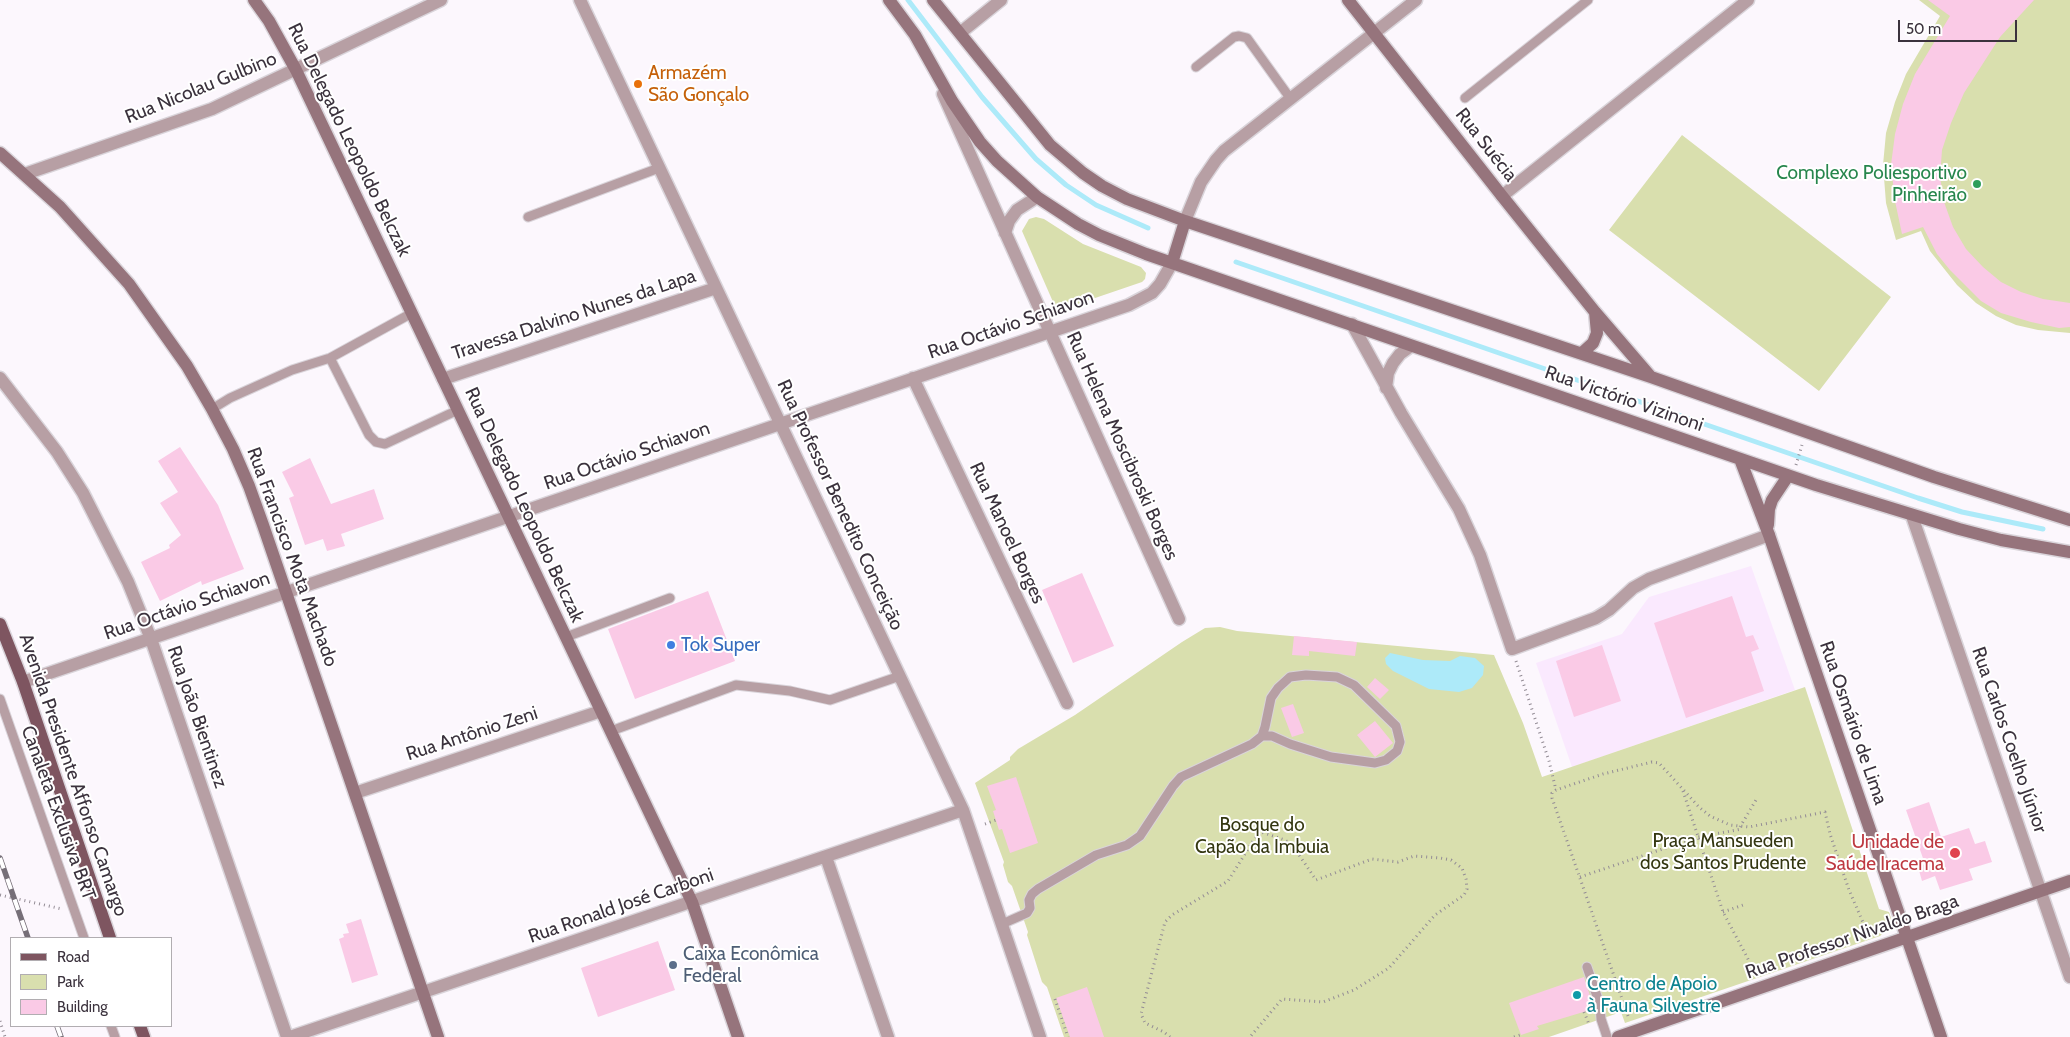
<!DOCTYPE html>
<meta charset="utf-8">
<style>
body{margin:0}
#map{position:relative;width:2070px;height:1037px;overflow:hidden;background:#fcf7fd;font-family:Cabin,sans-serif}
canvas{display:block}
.legend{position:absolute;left:10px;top:937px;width:162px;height:90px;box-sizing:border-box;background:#fff;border:1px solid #b1adb1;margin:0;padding:6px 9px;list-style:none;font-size:15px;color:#3b323d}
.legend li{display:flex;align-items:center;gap:10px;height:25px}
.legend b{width:25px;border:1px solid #b1adb1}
.scale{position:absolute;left:1898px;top:20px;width:119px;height:22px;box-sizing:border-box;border:2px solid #3b323d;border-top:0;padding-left:6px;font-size:15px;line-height:18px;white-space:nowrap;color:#3b323d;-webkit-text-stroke:4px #fff;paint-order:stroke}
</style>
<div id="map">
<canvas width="2070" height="1037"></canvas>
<ul class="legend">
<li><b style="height:6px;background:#7e5560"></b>Road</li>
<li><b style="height:14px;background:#d9dfae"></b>Park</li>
<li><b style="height:14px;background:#facae6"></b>Building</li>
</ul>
<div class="scale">50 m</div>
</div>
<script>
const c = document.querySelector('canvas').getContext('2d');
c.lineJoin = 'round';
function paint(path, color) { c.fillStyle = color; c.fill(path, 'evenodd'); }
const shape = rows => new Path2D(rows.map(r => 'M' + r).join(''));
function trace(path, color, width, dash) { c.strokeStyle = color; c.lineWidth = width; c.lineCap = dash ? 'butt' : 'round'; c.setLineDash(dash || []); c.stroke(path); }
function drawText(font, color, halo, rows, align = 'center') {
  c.font = font + ' Cabin,sans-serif'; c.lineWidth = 4; c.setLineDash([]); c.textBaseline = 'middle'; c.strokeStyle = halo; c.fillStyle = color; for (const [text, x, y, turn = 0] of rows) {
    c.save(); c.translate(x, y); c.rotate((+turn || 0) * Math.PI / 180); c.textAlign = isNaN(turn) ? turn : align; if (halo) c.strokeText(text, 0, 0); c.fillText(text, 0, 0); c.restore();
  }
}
paint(shape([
 [1751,566,1795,690,1572,767,1536,663,1622,634,1649,597]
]), '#fae9fe');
paint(shape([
 [1919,0,2070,0,2070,333,2038,330,2016,325,1996,316,1976,303,1957,285,1930,251,1921,231,1896,240,1886,203,1883,165,1886,133,1895,102,1906,74,1940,16],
 [1682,135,1891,297,1819,391,1609,230],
 [1036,217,1044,219,1083,244,1141,267,1146,273,1145,279,1142,282,1057,311,1022,231,1029,219],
 [1220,627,1237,631,1494,655,1523,723,1542,777,1805,687,1879,909,1889,912,1891,918,1891,925,1880,936,1625,1023,1621,1012,1549,1037,1064,1037,1047,987,1042,982,1027,935,1028,932,1012,886,1008,882,1003,865,1004,862,975,783,1010,760,1010,757,1018,749,1075,715,1182,642,1205,628]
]), '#d9dfae');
paint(shape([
 [1390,653,1423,660,1450,661,1460,656,1475,658,1484,666,1483,675,1472,688,1459,692,1429,689,1393,671,1386,664,1385,658]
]), '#adeaf9');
trace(shape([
 [908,0,982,97,1036,159,1066,185,1096,205,1148,228],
 [1236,262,1918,498,1962,512,2043,529]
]), '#adeaf9', 5);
paint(shape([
 [1928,0,2034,0,2000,37,1964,93,1951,123,1942,150,1940,177,1944,202,1953,227,1966,249,1983,267,2001,282,2021,292,2043,299,2070,303,2070,327,2059,328,2031,322,2001,313,1981,301,1950,270,1937,254,1923,227,1902,234,1895,201,1891,165,1895,134,1903,104,1915,74,1950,16],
 [180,447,218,505,244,569,202,585,201,581,160,601,141,562,170,548,169,545,181,535,160,503,178,492,158,461],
 [310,458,331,504,374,489,384,519,341,534,345,546,327,551,323,539,305,545,289,498,294,496,282,472],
 [1082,573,1114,646,1073,663,1042,590],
 [708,591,735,661,635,699,608,629],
 [1732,596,1746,637,1753,635,1759,649,1751,652,1764,691,1686,718,1654,623],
 [1294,636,1357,642,1355,656,1309,651,1309,656,1292,655],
 [1602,645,1621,701,1574,717,1556,661],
 [1375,678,1389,690,1380,699,1367,687],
 [1293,704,1304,733,1292,737,1281,708],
 [1375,721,1393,743,1375,757,1357,735],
 [1016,777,1038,843,1010,853,1002,829,999,830,993,811,996,810,987,786],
 [1929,802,1941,837,1969,828,1975,844,1985,841,1992,862,1969,869,1973,880,1940,890,1935,876,1922,881,1918,867,1925,864,1906,810],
 [361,919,378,975,352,983,339,939,344,937,343,934,349,933,346,924],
 [658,941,675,990,598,1017,581,968],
 [1584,977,1593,1005,1589,1007,1590,1010,1537,1026,1539,1029,1521,1035,1509,1003],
 [1087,987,1104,1037,1070,1037,1056,998]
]), '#facae6');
const lane = shape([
 [1196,67,1234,37,1239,36,1247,38,1290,98],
 [1465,98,1588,0],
 [528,217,659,168],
 [330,358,369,435,376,442,385,444,458,410],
 [212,409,230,398,292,370,330,358,412,313],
 [566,637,670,598],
 [0,699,84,938],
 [611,731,736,685,790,691,830,700,900,676],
 [1002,924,1027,913,1030,908,1029,900,1032,894,1038,889,1096,855,1127,845,1140,836,1173,786,1181,777,1252,744,1262,736,1265,727,1271,698,1278,688,1290,677,1306,675,1337,677,1354,685,1396,726,1400,742,1397,751,1386,760,1375,763,1331,757,1290,744,1272,736,1262,736],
 [1587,967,1600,1005,1601,1019,1607,1037],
 [111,1026,115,1037]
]);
const street = shape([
 [580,0,963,810,1040,1037],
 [960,33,1001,0],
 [943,94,1179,619],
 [25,174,212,109,441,0],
 [1502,196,1748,0],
 [1185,221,1201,182,1216,160,1224,151,1416,0],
 [1005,233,1009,221,1017,210,1037,197],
 [1352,324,1401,413,1459,509,1480,555,1512,649,1596,618,1609,610,1633,588,1649,579,1769,535],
 [0,378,57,452,83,493,128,582,151,639,287,1037],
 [913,378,1067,703],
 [443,379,716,288],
 [1386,388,1388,373,1393,363,1400,354,1411,346],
 [1912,516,2070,977],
 [23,682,1129,305,1152,293,1160,284,1172,263],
 [355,793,601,711],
 [826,857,888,1037],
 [290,1037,963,810]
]);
const secondary = shape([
 [254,0,269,21,296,70,692,902,738,1037],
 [889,0,915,35,952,101,980,142,997,161,1037,197,1078,224,1099,235,1146,254,1816,485,1959,529,2001,540,2070,552],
 [933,0,1050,145,1083,173,1102,186,1127,199,1185,221,1651,377,1934,477,2070,520],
 [1348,0,1502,196,1595,312,1650,376],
 [0,153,60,207,129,284,187,366,212,409,233,449,249,486,263,525,438,1037],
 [1172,263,1185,221],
 [1582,353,1593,343,1597,333,1595,312],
 [1740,459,1769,535,1941,1037],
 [1768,525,1769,509,1772,500,1788,476],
 [1618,1037,2070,881]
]);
const primary = shape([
 [0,624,23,682,110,938],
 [140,1026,144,1037]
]);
trace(lane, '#d9d4da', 11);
trace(street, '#d9d4da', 15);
trace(secondary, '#d9d4da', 15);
trace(primary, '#d9d4da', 15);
trace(shape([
 [1796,465,1802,445],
 [1516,661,1549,761,1556,790],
 [1683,791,1723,912,1756,974],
 [985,824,996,820],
 [1740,827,1756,800],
 [1580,877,1698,837,1742,829],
 [0,895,62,909],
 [1723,912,1743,905],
 [1055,999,1068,1037],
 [1584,1012,1589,1024],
 [1628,1016,1552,798,1552,793,1556,790,1603,774,1652,762,1659,763,1699,807,1710,816,1730,825,1749,827,1825,812,1830,834,1849,890,1868,934],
 [0,1021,5,1037],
 [1170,1037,1164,1032,1145,1023,1141,1014,1165,922,1172,915,1228,881,1253,841,1261,832,1285,840,1293,846,1316,880,1372,859,1398,862,1414,856,1440,858,1451,860,1462,868,1466,879,1467,889,1464,895,1435,915,1389,968,1354,990,1323,1002,1282,999,1250,1037],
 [1514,1037,1520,1035]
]), '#938c95', 3, [1, 4]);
trace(lane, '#b79fa4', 9);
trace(street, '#b79fa4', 12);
trace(secondary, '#96747c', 12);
trace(primary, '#7e5560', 12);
const rail = shape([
 [0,858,28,938],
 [57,1026,61,1037]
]);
trace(rail, '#766f78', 5.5);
trace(rail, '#fff', 4, [11]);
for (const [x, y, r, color] of [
 [638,84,5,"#e8710a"],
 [1977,184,5,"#2e9e5b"],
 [671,645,5,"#3f7fe0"],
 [1955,853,6,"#e0444e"],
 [673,965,5,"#5c6f8a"],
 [1577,995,5,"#0f9aa8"]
]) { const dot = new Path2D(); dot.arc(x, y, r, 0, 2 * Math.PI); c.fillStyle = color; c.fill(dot); trace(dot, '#fff', 2); }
drawText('19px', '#c56008', '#fff', [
 ["Armazém",648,73],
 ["São Gonçalo",648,95]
], 'left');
drawText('19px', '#3b323d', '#fff', [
 ["Rua Nicolau Gulbino",201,88,-22],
 ["Rua Delegado Leopoldo Belczak",349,140,64],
 ["Rua Suécia",1486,145,52],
 ["Travessa Dalvino Nunes da Lapa",574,315,-18],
 ["Rua Octávio Schiavon",1011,325,-19],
 ["Rua Victório Vizinoni",1624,399,19],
 ["Rua Helena Moscibroski Borges",1122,446,66],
 ["Rua Octávio Schiavon",627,456,-19],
 ["Rua Delegado Leopoldo Belczak",524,505,65],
 ["Rua Professor Benedito Conceição",840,505,65],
 ["Rua Manoel Borges",1007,533,65],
 ["Rua Francisco Mota Machado",292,557,70],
 ["Rua Octávio Schiavon",187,606,-19],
 ["Rua João Bientinez",197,717,71],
 ["Rua Osmário de Lima",1853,723,71],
 ["Rua Antônio Zeni",472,734,-18],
 ["Rua Carlos Coelho Júnior",2009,740,71],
 ["Avenida Presidente Affonso Camargo",73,775,71],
 ["Canaleta Exclusiva BRT",58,813,70],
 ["Rua Ronald José Carboni",621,906,-19],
 ["Rua Professor Nivaldo Braga",1852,937,-19]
]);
drawText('19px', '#27864d', '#fff', [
 ["Complexo Poliesportivo",1967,173],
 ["Pinheirão",1967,195]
], 'right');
drawText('19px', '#366cbe', '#fff', [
 ["Tok Super",681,645]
], 'left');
drawText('19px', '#343711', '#fff', [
 ["Bosque do",1262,825],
 ["Capão da Imbuia",1262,847],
 ["Praça Mansueden",1723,841],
 ["dos Santos Prudente",1723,863]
]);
drawText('19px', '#be3a42', '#fff', [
 ["Unidade de",1944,842],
 ["Saúde Iracema",1944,864]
], 'right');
drawText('19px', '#4e5e75', '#fff', [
 ["Caixa Econômica",683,954],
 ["Federal",683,976]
], 'left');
drawText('19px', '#0d838f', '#fff', [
 ["Centro de Apoio",1587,984],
 ["à Fauna Silvestre",1587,1006]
], 'left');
</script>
